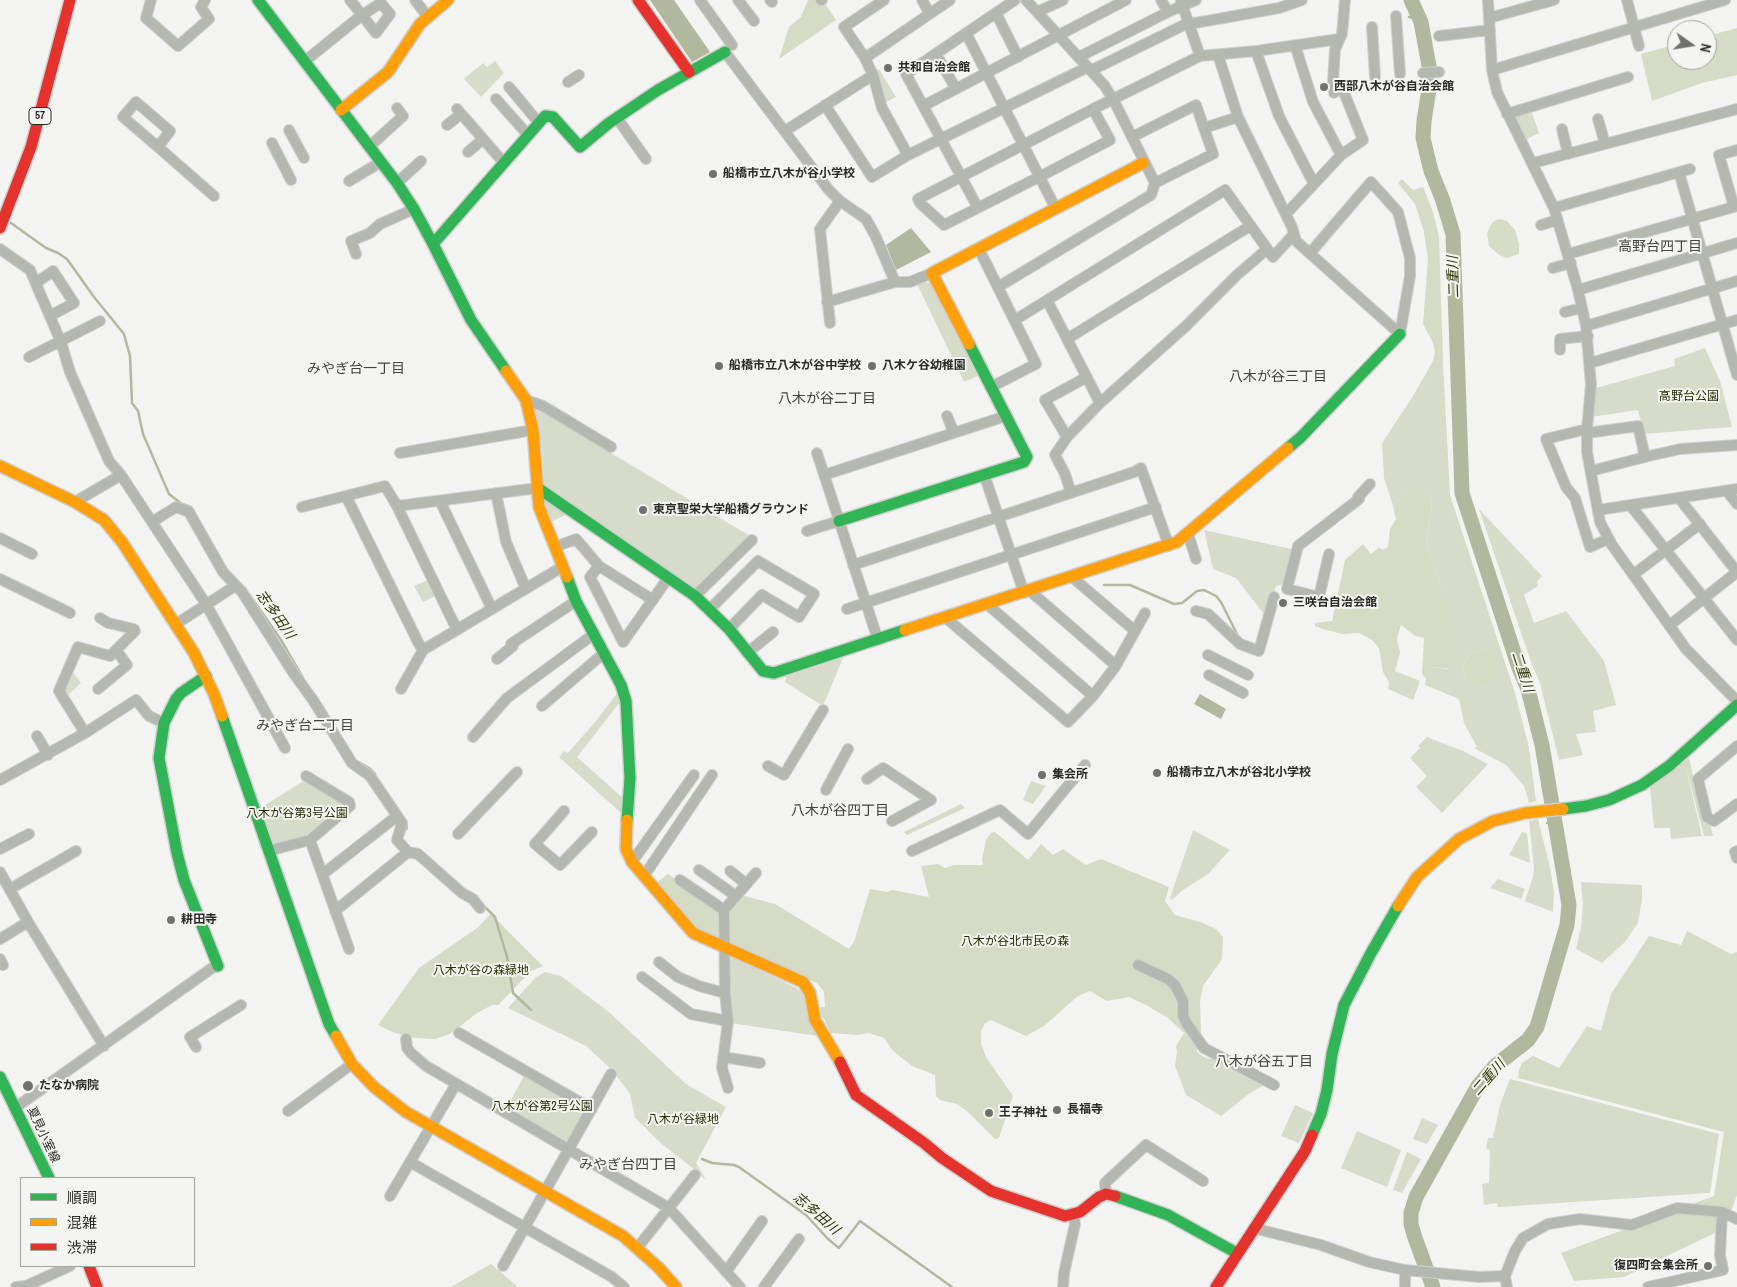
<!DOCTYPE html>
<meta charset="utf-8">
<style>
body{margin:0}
#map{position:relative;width:1737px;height:1287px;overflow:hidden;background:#f3f4f1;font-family:"Archivo Narrow","Noto Sans JP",sans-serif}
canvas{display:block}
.legend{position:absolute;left:20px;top:1177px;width:175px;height:90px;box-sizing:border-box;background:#f4f5f0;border:1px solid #a3a4a0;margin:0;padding:6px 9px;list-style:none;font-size:15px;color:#2a2b29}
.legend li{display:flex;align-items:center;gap:10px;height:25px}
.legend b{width:25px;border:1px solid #a3a4a0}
.north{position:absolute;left:1667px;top:20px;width:50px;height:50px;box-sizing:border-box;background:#f4f5f0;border:1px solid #a3a4a0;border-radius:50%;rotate:103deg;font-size:14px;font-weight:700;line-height:20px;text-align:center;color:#2a2b29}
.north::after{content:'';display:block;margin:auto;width:18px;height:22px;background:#70716f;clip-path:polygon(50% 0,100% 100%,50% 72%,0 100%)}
</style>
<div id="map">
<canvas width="1737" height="1287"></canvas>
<ul class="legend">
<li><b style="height:6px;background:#30b455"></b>順調</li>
<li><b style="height:6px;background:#ff9f0a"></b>混雑</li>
<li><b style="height:6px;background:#e5322d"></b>渋滞</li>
</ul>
<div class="north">N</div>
</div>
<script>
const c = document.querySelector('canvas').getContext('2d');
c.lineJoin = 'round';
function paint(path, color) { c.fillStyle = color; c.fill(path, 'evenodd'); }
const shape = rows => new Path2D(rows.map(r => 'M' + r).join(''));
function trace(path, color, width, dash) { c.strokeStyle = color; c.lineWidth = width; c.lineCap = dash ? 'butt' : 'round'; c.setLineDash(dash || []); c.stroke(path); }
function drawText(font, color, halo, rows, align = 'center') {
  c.font = font + ' "Archivo Narrow","Noto Sans JP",sans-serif'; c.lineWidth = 4; c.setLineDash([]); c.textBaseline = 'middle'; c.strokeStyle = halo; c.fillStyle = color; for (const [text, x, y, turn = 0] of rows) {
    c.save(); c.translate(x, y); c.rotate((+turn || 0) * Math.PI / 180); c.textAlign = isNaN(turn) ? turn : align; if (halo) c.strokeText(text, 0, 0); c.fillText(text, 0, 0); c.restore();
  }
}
paint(shape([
 [495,61,504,73,481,97,464,79,483,63,487,67],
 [879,69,896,97,884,103,875,71],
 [1531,110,1539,133,1525,140,1513,119,1515,115],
 [922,281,932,284,980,375,964,382,917,284],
 [1705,348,1720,381,1732,427,1644,434,1638,410,1591,417,1593,391,1596,388,1675,366,1674,359],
 [1433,361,1443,362,1450,495,1515,693,1529,748,1536,801,1529,803,1524,786,1506,765,1474,748,1477,747,1464,723,1459,699,1425,685,1426,678,1433,667,1448,669,1442,590,1426,546,1432,503,1429,495,1424,490,1409,491,1393,506,1384,478,1382,443,1413,396],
 [1482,650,1489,653,1465,680,1463,670,1466,659,1471,653],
 [535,409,547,415,750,536,699,588,693,588,544,484,542,452],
 [548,500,567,514,551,522,542,503],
 [1479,509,1542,576,1537,582,1538,586,1524,595,1534,623,1566,611,1604,661,1616,705,1593,711,1596,732,1576,734,1583,755,1559,760,1540,683,1532,665],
 [1204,530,1291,549,1293,552,1285,584,1276,586,1267,618,1236,578,1213,569],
 [430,579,437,595,423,602,414,586],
 [843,658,823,706,785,682,787,676],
 [72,671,81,683,67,696,64,688],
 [1395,671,1420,681,1413,700,1388,689,1389,682],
 [618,692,620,702,577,757,624,799,622,814,559,757,564,751,568,753,596,721],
 [1427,737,1463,751,1488,764,1442,813,1416,787,1427,776,1410,758,1420,748,1418,746],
 [1689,758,1704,822,1710,824,1713,836,1704,836,1685,764,1702,836,1671,839,1670,828,1654,828,1650,788],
 [305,780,345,802,346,807,306,838,272,846,259,811,262,807],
 [1031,781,1046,786,1033,804,1023,800],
 [1538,819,1550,867,1554,893,1553,912,1525,901,1533,877,1534,867,1529,821],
 [1193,830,1230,850,1208,874,1183,890,1172,900,1170,898],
 [1522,832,1527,833,1530,863,1509,855],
 [1498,879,1525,889,1521,899,1490,888],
 [1581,882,1642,885,1642,899,1638,923,1625,942,1602,963,1576,949,1581,927,1583,905],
 [733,957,802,991,818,1036,730,1023,729,962],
 [545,972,561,976,609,1012,686,1084,726,1107,696,1163,706,1180,690,1166,663,1145,635,1118,630,1094,612,1070,586,1046,508,1008,535,978],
 [1184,1033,1196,1044,1197,1052,1204,1057,1210,1059,1216,1057,1266,1084,1250,1093,1221,1116,1186,1095,1175,1066,1177,1052,1176,1046],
 [525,1074,586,1108,570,1143,566,1143,506,1109],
 [1510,1079,1719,1134,1710,1193,1498,1207,1497,1203,1484,1205,1482,1184,1489,1183,1490,1150,1486,1149,1488,1138,1493,1138,1500,1105],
 [1295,1105,1313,1113,1299,1143,1281,1136],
 [1422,1118,1438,1125,1427,1144,1413,1139],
 [1357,1131,1401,1150,1387,1187,1341,1168],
 [1407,1152,1421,1159,1402,1193,1393,1190]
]), '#d7dbc9');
paint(shape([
 [808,0,818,0,824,2,836,20,779,59,789,27,801,17],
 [1737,28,1737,75,1702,83,1652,101,1641,54,1677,44,1677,60,1707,60,1707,36],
 [1402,179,1413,190,1423,187,1433,212,1439,237,1443,362,1433,361,1435,352,1433,343,1423,324,1428,260,1424,232,1415,204,1398,183],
 [1500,219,1507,221,1515,230,1519,244,1519,254,1507,258,1499,255,1489,246,1487,234,1490,226,1494,221],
 [1416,489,1424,490,1429,495,1432,503,1426,546,1442,590,1461,656,1454,669,1433,667,1428,676,1426,678,1424,677,1422,673,1424,638,1415,636,1401,625,1397,638,1400,653,1395,671,1389,682,1383,672,1379,648,1372,640,1359,633,1342,634,1323,629,1315,626,1315,623,1332,621,1345,560,1363,544,1371,554,1380,547,1382,550,1388,547,1390,529,1396,519,1393,506,1409,491],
 [1482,650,1489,653,1496,663,1496,675,1489,683,1471,686,1465,680,1463,670,1466,659,1471,653],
 [961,804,965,808,907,835,904,832],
 [995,832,1028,860,1041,844,1053,855,1063,849,1086,865,1101,859,1169,887,1165,901,1175,915,1203,923,1216,929,1223,937,1222,959,1203,986,1200,1001,1201,1032,1196,1044,1168,1018,1148,1006,1129,997,1107,1001,1090,991,1078,996,1044,1026,1026,1036,991,1020,985,1023,981,1031,981,1043,986,1057,1013,1096,999,1138,995,1139,968,1112,957,1104,940,1100,936,1096,935,1075,912,1066,893,1051,884,1038,869,1033,858,1035,830,1033,824,1018,821,1017,820,1007,825,1007,824,992,817,983,700,930,692,924,656,883,668,874,720,910,741,895,775,904,849,949,854,942,870,889,887,892,892,890,929,897,921,866,938,864,945,868,954,865,983,865,982,859,986,840,991,833],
 [491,914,543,966,531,971,498,1005,492,1005,477,1013,450,1034,435,1039,415,1038,395,1033,378,1025,419,968,477,928],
 [1687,931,1731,954,1737,952,1737,1195,1725,1228,1624,1277,1574,1281,1561,1253,1714,1196,1724,1132,1518,1078,1519,1070,1522,1063,1533,1056,1559,1068,1587,1026,1601,1031,1611,994,1649,936,1681,945],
 [491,1264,518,1287,451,1287]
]), '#d6dbc6');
paint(shape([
 [650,0,674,0,710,52,692,62],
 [911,228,931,252,896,270,886,245],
 [1200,694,1226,709,1221,719,1194,704]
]), '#b2b89e');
trace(shape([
 [1409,17,1419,18],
 [11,223,46,248,58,253,67,259,94,297,124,334,130,356,132,403,138,411,143,434,169,494,182,504,191,507,194,511],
 [1104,585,1130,585,1174,604,1182,603,1197,591,1204,590,1216,596,1221,602,1238,636],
 [249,594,281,640,303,678],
 [357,761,369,768,375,774],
 [379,781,404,818],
 [1547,823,1555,821],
 [403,833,407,828,406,823],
 [483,905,495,917,507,957,513,993,531,1010],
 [702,1159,712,1163,734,1165,739,1167,806,1215,828,1239,839,1248,860,1221,952,1287]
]), '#b2b89e', 2.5);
trace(shape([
 [1411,0,1421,22,1431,77,1424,121,1423,138,1431,171,1442,198,1453,234,1462,493,1519,668,1528,689,1542,745,1569,905,1567,925,1537,1027,1528,1040,1495,1066,1478,1086,1416,1197,1411,1213,1411,1224,1414,1235,1433,1287]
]), '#b2b89e', 15);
const street = shape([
 [151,0,146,18,178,46,209,19,201,7,205,0],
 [415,0,428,17],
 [700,0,732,45],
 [738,0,754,21],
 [770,0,772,2],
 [821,0,822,0],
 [884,0,844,27,865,58,873,75,882,108,908,155],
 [922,0,930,14],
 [1161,0,1168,12],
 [1488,0,1492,70,1497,92,1554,208,1578,290,1586,326,1591,385,1587,429,1587,452,1600,522,1612,545,1686,649,1737,701],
 [1627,0,1639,46],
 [1181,1,1200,56],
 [1037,12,1063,0],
 [996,13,1018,57],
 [1396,16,1400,74],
 [1489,18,1554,0],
 [1372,27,1375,77],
 [966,33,1056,209],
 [1439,36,1490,30],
 [1295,45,1313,102,1341,155],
 [1256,51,1279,116,1314,184],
 [725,52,828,189,840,201,866,219,876,237,895,282],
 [936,54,956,89],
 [1218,55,1238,117,1292,227,1296,241,1400,334],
 [1079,57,1168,12,1196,0],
 [865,58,950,0],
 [305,61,362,15,381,3,390,14,376,33,362,15,350,0],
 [1092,70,1184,25,1279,8,1302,0],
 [1492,70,1725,0],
 [1423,73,1439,72],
 [568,82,579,75],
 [509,87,539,123],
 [1334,93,1333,82,1335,49,1342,34,1345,0],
 [496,99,528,135],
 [825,105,872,177,908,155,1088,67],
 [923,106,1126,0],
 [457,109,504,163],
 [1093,109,918,199,920,203,944,225,1039,177,1110,140,1093,109,1200,56,1256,51,1339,39],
 [1507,114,1628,77],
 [617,118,646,159],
 [1598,119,1605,144],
 [447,125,461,114],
 [1204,128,1238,117],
 [1562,129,1568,154],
 [289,130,304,158],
 [785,131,873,75],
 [1132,137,1196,105,1213,154,1155,183],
 [272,143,291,180],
 [158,147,170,131,136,102,123,117,158,147,214,196],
 [369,147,403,116,397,108],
 [468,152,483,139],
 [1533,163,1737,109],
 [1679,172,1737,375],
 [349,181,381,162],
 [397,183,421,161],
 [1734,207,1719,155,1737,150],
 [978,208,906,74,1015,0],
 [1554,208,1690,169],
 [1286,214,1341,155,1363,140,1343,90],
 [1541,225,1557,220],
 [0,249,30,270,61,342,70,372,109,461,121,475,206,604,285,748],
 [979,249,1036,364,991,387],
 [1310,253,1371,182,1398,212,1410,258,1410,276,1400,334],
 [356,254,351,241,370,233,380,224,414,209],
 [1568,254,1737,206],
 [1553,268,1571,263],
 [36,283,53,271,74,303,50,316],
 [998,287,1151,195,1155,183,1113,99,1104,85,1026,0],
 [1578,290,1737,243],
 [1047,300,1100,403],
 [827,302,895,282,910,282,932,273],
 [1565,312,1582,308],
 [1015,320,1225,190,1273,257,1294,234],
 [830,323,820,229,840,201],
 [1586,326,1737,281],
 [1067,339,1250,226],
 [1560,350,1560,339,1588,336],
 [29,357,100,321],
 [1590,363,1737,320],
 [526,400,543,406,611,447],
 [947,416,954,433],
 [1587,429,1546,439,1566,487,1575,498,1590,547,1608,539],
 [1587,433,1638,426,1645,457],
 [1067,437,1045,400,1087,377],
 [400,453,533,430],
 [817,453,878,640],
 [1591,471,1645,457,1680,449,1737,445],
 [984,474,1024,593],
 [824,475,1006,416],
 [1727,491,1737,504],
 [496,493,506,542,526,589],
 [1071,493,1065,474,1055,455,1067,437,1100,403,1186,326,1237,275,1266,250],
 [346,496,418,642,423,650],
 [1358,497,1370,484],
 [1679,498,1737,572],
 [440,501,492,609],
 [75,502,121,475],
 [397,506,538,488],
 [1631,506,1737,640],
 [302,507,385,486,397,506,457,630],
 [1598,510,1737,489],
 [152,522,176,507,189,512,223,572,242,592,294,674,313,700,352,763,370,776,402,823,397,840,408,852,418,854,462,893,473,899,480,908],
 [807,531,839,521],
 [1188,534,1196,559],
 [0,538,32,554],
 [555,547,576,539,599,566,653,600],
 [1329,554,1319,597,1287,589,1298,546,1359,499],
 [853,565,1134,472,1141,468,1169,546],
 [599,566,590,577,623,642,668,578],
 [1633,575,1700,524],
 [1072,577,1135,631,1115,667],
 [0,579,70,613],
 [695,596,752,540],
 [988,605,1093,696],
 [710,609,758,561,814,594,799,617,762,595,729,629],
 [847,609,1156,507],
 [1196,611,1208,614,1240,644,1259,651,1274,597],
 [100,618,108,623,134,629],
 [946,618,1068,722,1093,696,1115,667,1114,664,1030,591],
 [176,624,235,586],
 [1670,625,1737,572],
 [1135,631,1145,613],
 [747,653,773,632],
 [1208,655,1248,675],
 [497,659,513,646,511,644,576,601],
 [1209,675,1243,693],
 [98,689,127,665,116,650],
 [401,689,423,650,562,567],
 [542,706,604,653],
 [85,733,59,691,78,647,110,656,135,631],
 [37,736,48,755],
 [473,737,507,698,594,634],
 [1737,746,1698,779,1707,817,1714,821,1737,804],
 [768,766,784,775,823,710],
 [867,779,883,768,931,800,892,821],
 [0,780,85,733,136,700,149,716,164,723],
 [826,790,848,749],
 [564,811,535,844,560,865,592,832],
 [458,834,517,772],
 [310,840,349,949],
 [0,849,29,834],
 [268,851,310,840,350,806,349,802,306,776],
 [912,851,1000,810,1028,834,1085,765],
 [1737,851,1735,852,1737,858],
 [632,862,694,775],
 [699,870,736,896],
 [730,871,746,884],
 [0,872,28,922,104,1046],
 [323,874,397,816],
 [644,876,712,775],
 [680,880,724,910],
 [10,889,76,851],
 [335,911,408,852],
 [0,939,28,922],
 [0,959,3,965],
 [659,962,678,977,699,986,725,993],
 [1138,965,1168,979,1175,985,1183,1001,1183,1016,1187,1024,1204,1048,1274,1085],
 [642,977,691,1014,728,1021],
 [459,1033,592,1109],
 [406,1039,407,1048,411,1053,426,1066,669,1208,740,1287],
 [196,1047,190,1037,241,1005],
 [723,1057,760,1063],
 [728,1088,722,1068,728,1021,725,993,724,910,756,873],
 [15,1108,212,968,218,966],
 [288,1111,352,1064],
 [410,1162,612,1277,624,1287],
 [1106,1194,1105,1183,1146,1145,1203,1181],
 [390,1196,456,1084],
 [1256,1227,1261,1230,1321,1245,1369,1262,1405,1270,1479,1277,1505,1276],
 [638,1247,695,1175],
 [503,1266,611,1074],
 [726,1272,762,1221],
 [16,1287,26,1286,70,1266],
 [764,1287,799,1239],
 [1063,1287,1064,1273,1075,1224,1073,1215],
 [1405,1287,1405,1270],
 [1507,1287,1505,1276,1515,1251,1523,1238,1548,1224,1580,1219,1632,1225,1677,1208,1722,1212,1737,1219],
 [1648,1287,1723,1270,1720,1255,1722,1212]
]);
const fast = shape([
 [258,0,397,183,414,209,433,244,471,320,506,371],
 [433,244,545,116,553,117,580,147,609,123,658,90,725,52],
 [1288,448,1300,438,1400,334],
 [538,488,695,596,729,629,763,671,774,673,905,630],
 [839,521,1024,462,1027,457,969,344],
 [567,577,576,601,621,685,626,701,630,778,627,820],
 [206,676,181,693,176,699,164,723,159,758,177,853,184,880,218,966],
 [222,716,329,1024,336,1036],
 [1563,809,1586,806,1609,800,1642,785,1669,766,1737,705],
 [0,1077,49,1178],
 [1312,1135,1321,1114,1327,1090,1332,1054,1344,1005,1371,953,1398,906],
 [1115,1196,1168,1215,1233,1251]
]);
const slow = shape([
 [341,110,388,72,420,24,448,0],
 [969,344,932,273,1143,163],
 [506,371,526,400,533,430,539,507,567,577],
 [0,466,75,502,104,520,122,542,194,653,214,694,222,716],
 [905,630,1177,542,1288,448],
 [627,820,626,849,632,862,693,933,803,982,810,993,815,1020,840,1062],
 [1398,906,1417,877,1459,839,1493,821,1525,813,1563,809],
 [336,1036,352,1064,374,1087,406,1112,623,1236,658,1267,676,1287]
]);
const jam = shape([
 [638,0,689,72],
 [0,228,31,147,70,0],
 [840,1062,856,1095,924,1143,942,1158,991,1191,1065,1216,1080,1212,1099,1197,1106,1194,1115,1196],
 [89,1266,97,1287],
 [1216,1287,1305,1151,1312,1135]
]);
trace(street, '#cfcfce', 12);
trace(fast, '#cfcfce', 14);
trace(slow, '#cfcfce', 14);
trace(jam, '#cfcfce', 14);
trace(street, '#b5b7b1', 10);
trace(fast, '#30b455', 11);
trace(slow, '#ff9f0a', 11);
trace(jam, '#e5322d', 11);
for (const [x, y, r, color] of [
 [888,68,5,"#70716f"],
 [1324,87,5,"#70716f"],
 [713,174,5,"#70716f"],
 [719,366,5,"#70716f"],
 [872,366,5,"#70716f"],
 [643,510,5,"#70716f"],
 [1283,603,5,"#70716f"],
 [1157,773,5,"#70716f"],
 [1042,775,5,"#70716f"],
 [171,920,5,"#70716f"],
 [28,1086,6,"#70716f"],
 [1057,1110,5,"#70716f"],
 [989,1113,5,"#70716f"],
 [1708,1266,5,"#70716f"]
]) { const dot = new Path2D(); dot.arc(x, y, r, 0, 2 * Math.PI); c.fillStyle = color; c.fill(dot); trace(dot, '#f4f5f0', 2); }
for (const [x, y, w] of [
 [40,116,22]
]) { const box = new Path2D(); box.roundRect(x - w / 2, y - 8.5, w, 17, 4); c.fillStyle = '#f4f5f0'; c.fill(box); trace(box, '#2a2b29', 1); }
drawText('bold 11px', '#2a2b29', null, [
 ["57",40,116]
]);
drawText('bold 12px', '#2a2b29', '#f4f5f0', [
 ["共和自治会館",898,68],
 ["西部八木が谷自治会館",1334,87],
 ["船橋市立八木が谷小学校",723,174],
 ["船橋市立八木が谷中学校",729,366],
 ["八木ケ谷幼稚園",882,366],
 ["東京聖栄大学船橋グラウンド",653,510],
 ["三咲台自治会館",1293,603],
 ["船橋市立八木が谷北小学校",1167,773],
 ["集会所",1052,775],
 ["耕田寺",181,920],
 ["たなか病院",39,1086],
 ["長福寺",1067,1110],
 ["王子神社",999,1113],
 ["復四町会集会所",1698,1266,"right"]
], 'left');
drawText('12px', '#262d00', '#f4f5f0', [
 ["高野台公園",1689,397],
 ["八木が谷第3号公園",297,814],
 ["八木が谷北市民の森",1015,942],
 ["八木が谷の森緑地",481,971],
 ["八木が谷第2号公園",542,1107],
 ["八木が谷緑地",683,1120]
]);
drawText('12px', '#2a2b29', '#f4f5f0', [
 ["夏見小室線",43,1135,65]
]);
drawText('14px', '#41423e', '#f4f5f0', [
 ["高野台四丁目",1660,247],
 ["みやぎ台一丁目",356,369],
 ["八木が谷三丁目",1278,377],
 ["八木が谷二丁目",827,399],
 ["みやぎ台二丁目",305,726],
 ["八木が谷四丁目",840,811],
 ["八木が谷五丁目",1264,1062],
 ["みやぎ台四丁目",628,1165]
]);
drawText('italic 14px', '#2f3609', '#f4f5f0', [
 ["二重川",1454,277,-92],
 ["志多田川",275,615,55],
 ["二重川",1522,672,72],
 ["二重川",1489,1078,-49],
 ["志多田川",816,1214,41]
]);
</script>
